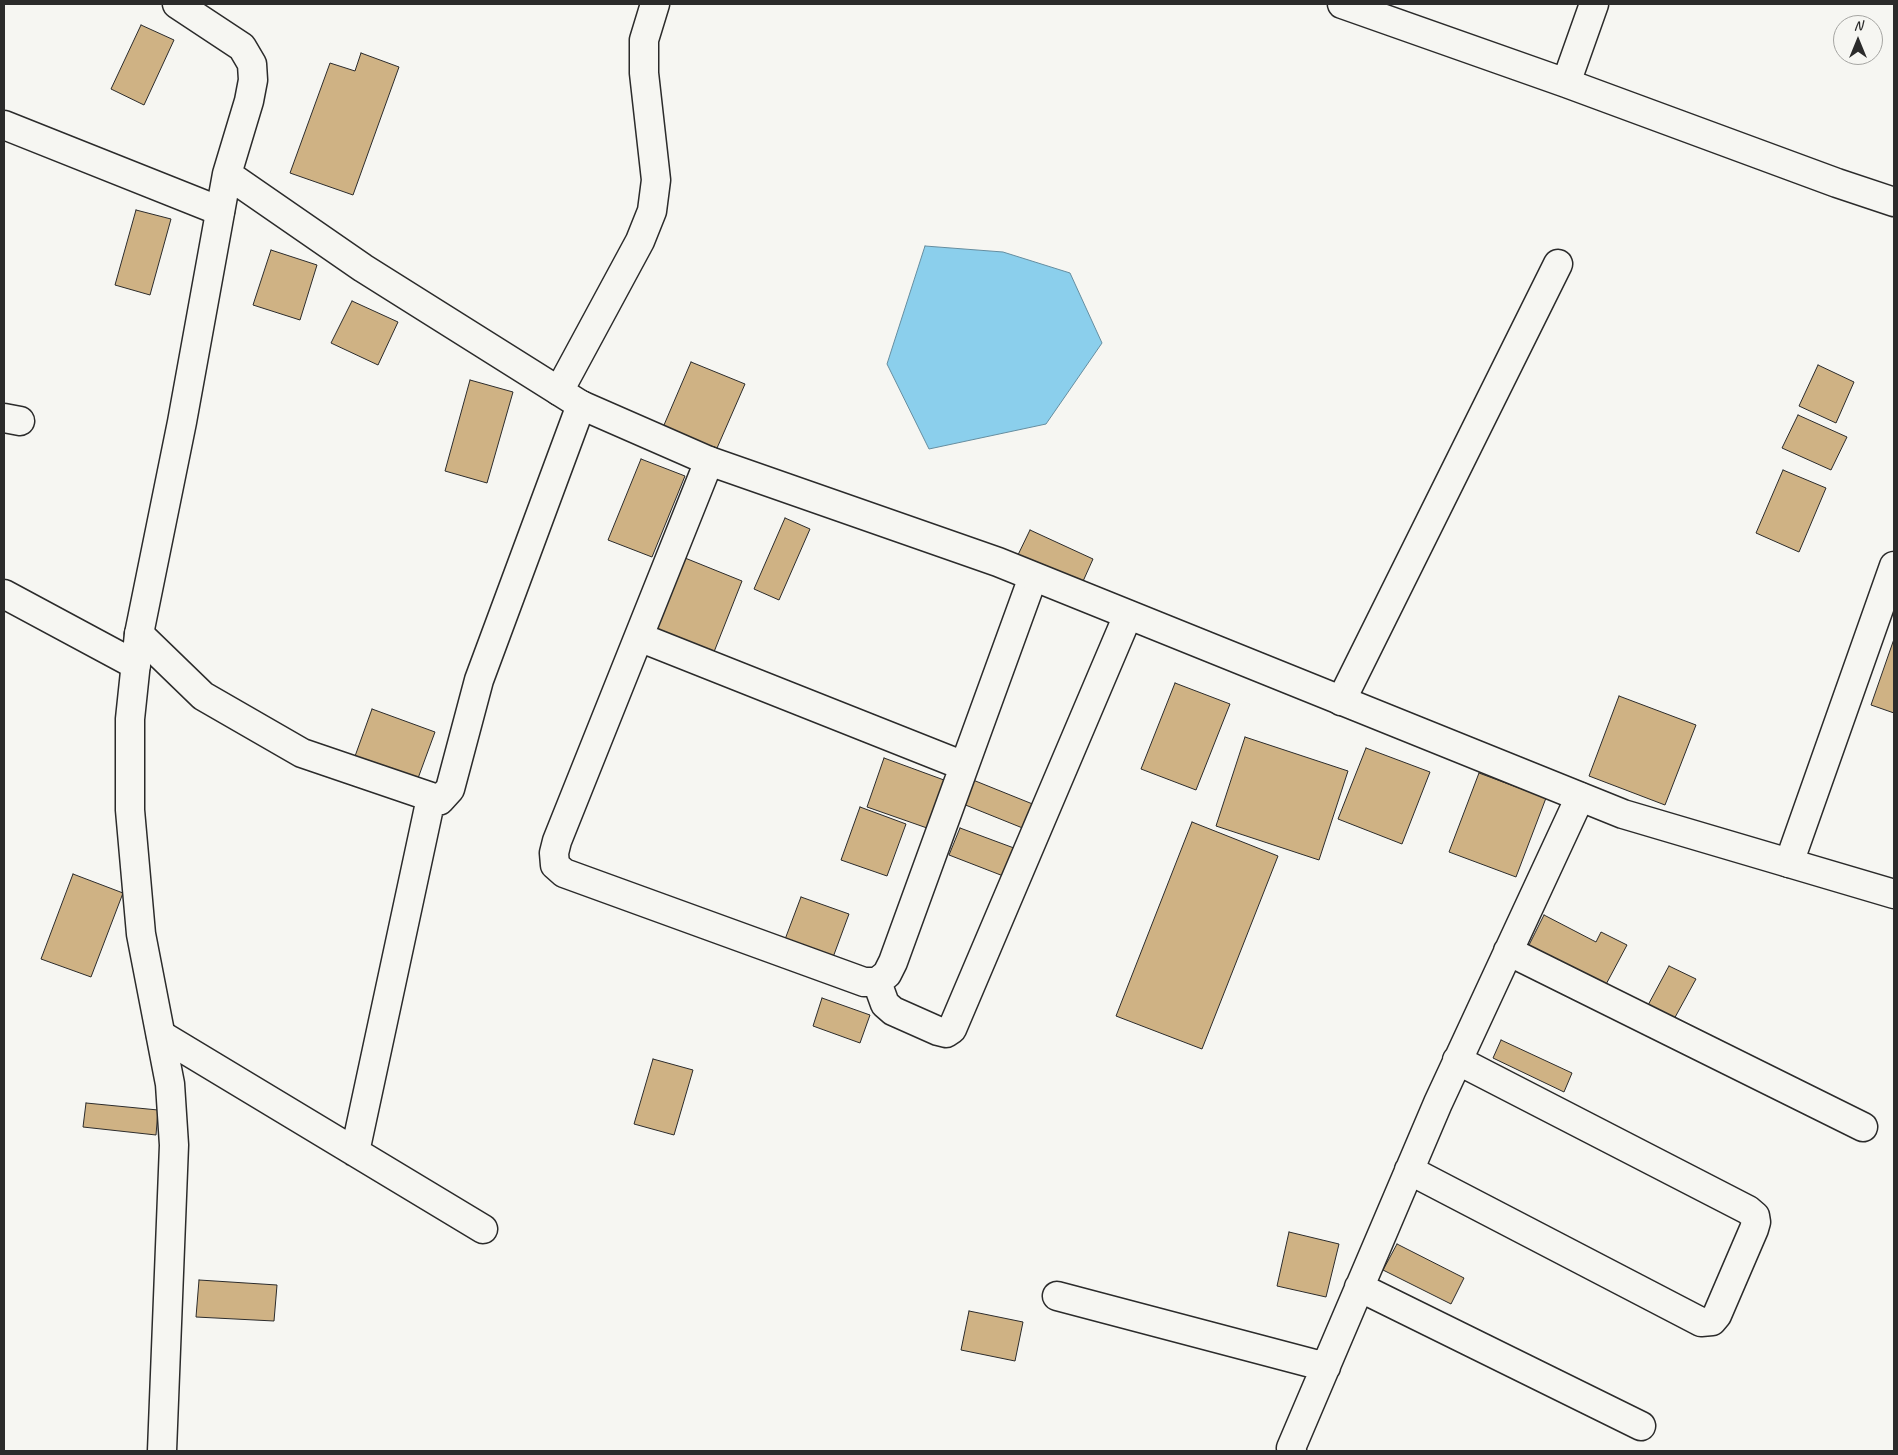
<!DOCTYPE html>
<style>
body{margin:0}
#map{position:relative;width:1898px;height:1455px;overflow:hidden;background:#f6f6f2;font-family:Caveat,sans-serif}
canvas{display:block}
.frame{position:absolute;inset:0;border:5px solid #2b2b2b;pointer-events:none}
.north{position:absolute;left:1833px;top:15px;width:50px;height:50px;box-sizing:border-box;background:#f6f6f2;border:1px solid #a5a5a2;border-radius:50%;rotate:0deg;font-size:14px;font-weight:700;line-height:20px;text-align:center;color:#2b2b2b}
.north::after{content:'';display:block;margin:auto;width:18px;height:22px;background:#2b2b2b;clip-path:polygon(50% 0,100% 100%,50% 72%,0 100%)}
</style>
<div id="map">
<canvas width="1898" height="1455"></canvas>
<div class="frame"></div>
<div class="north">N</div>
</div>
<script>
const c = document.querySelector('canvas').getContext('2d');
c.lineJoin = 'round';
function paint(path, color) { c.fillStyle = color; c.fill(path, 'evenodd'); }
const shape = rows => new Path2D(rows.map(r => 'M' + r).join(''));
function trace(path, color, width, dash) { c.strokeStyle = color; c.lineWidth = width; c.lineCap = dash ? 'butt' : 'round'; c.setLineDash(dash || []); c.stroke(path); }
const water = shape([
 [925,246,1003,252,1070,273,1102,343,1046,424,929,449,887,364,925,246]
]);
paint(water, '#8bcfec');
trace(water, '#658d9f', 1);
const building = shape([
 [141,25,174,40,144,105,111,89,141,25],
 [361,53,399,67,353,195,290,173,330,63,355,71,361,53],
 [136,210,171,219,150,295,115,285,136,210],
 [271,250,317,265,300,320,253,305,271,250],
 [352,301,398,322,378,365,331,343,352,301],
 [691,362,745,384,714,455,661,432,691,362],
 [1818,365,1854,382,1836,423,1799,406,1818,365],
 [470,380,513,392,487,483,445,471,470,380],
 [1798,415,1847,437,1831,470,1782,448,1798,415],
 [641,459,685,476,652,557,608,540,641,459],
 [1783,470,1826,488,1799,552,1756,533,1783,470],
 [785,518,810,529,779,600,754,589,785,518],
 [1030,530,1093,559,1080,588,1016,559,1030,530],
 [685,558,742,581,712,657,654,635,685,558],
 [1894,639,1894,713,1871,705,1894,639],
 [1175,683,1230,704,1196,790,1141,769,1175,683],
 [1619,696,1696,725,1665,805,1589,776,1619,696],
 [372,709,435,732,417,781,354,759,372,709],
 [1245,737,1348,771,1319,860,1216,826,1245,737],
 [1366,748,1430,772,1402,844,1338,819,1366,748],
 [884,758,944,780,927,828,867,807,884,758],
 [1479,773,1546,798,1516,877,1449,852,1479,773],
 [973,780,1040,807,1030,831,963,804,973,780],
 [860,807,906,824,887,876,841,860,860,807],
 [1192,822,1278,856,1202,1049,1116,1016,1192,822],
 [960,828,1022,851,1011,879,949,855,960,828],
 [73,874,123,893,91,977,41,959,73,874],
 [801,897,849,914,832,960,784,942,801,897],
 [1544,915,1596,942,1601,932,1627,945,1603,990,1526,951,1544,915],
 [1669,966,1696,979,1673,1021,1647,1007,1669,966],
 [822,998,870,1015,860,1043,813,1026,822,998],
 [1501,1040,1572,1073,1564,1092,1493,1058,1501,1040],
 [653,1059,693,1070,674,1135,634,1124,653,1059],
 [86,1103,158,1110,156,1135,83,1127,86,1103],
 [1289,1232,1339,1244,1326,1297,1277,1286,1289,1232],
 [1397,1244,1464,1278,1451,1304,1383,1270,1397,1244],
 [199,1280,277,1285,274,1321,196,1317,199,1280],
 [969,1311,1023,1322,1015,1361,961,1350,969,1311]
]);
paint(building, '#cfb284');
trace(building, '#2b2b2b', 1);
const minor = shape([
 [1342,4,1566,83,1837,183,1894,202],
 [1566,83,1594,4],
 [4,125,220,211],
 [559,391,640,241,652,211,656,180,644,73,644,40,655,4],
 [4,418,20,421],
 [709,461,557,841,554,853,555,865,564,873,864,982,877,982,887,974,893,962,1033,577],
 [4,594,136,665],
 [139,634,203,696,302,753,440,800,450,789,479,680,581,405],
 [639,637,964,766],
 [1341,701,1558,264],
 [1789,863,1894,566],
 [1508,951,1863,1127],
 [877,982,885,1004,893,1011,938,1031,946,1033,952,1029,1128,615],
 [161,1035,483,1229],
 [355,1152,431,798],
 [1409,1170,1701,1322,1712,1321,1717,1315,1754,1229,1756,1222,1755,1216,1748,1210,1457,1060],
 [1359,1287,1641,1426],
 [1057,1296,1326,1367],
 [1292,1451,1291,1448,1438,1103,1580,797]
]);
const tertiary = shape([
 [177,4,242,47,252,64,253,80,249,101,227,174,363,268,581,405,709,461,998,562,1623,814,1894,894],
 [162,1451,174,1145,170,1084,141,934,130,810,130,719,139,634,182,422,227,174]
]);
trace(minor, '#2b2b2b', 31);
trace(tertiary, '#2b2b2b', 31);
trace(minor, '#f6f6f2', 28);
trace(tertiary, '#f6f6f2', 28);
</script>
